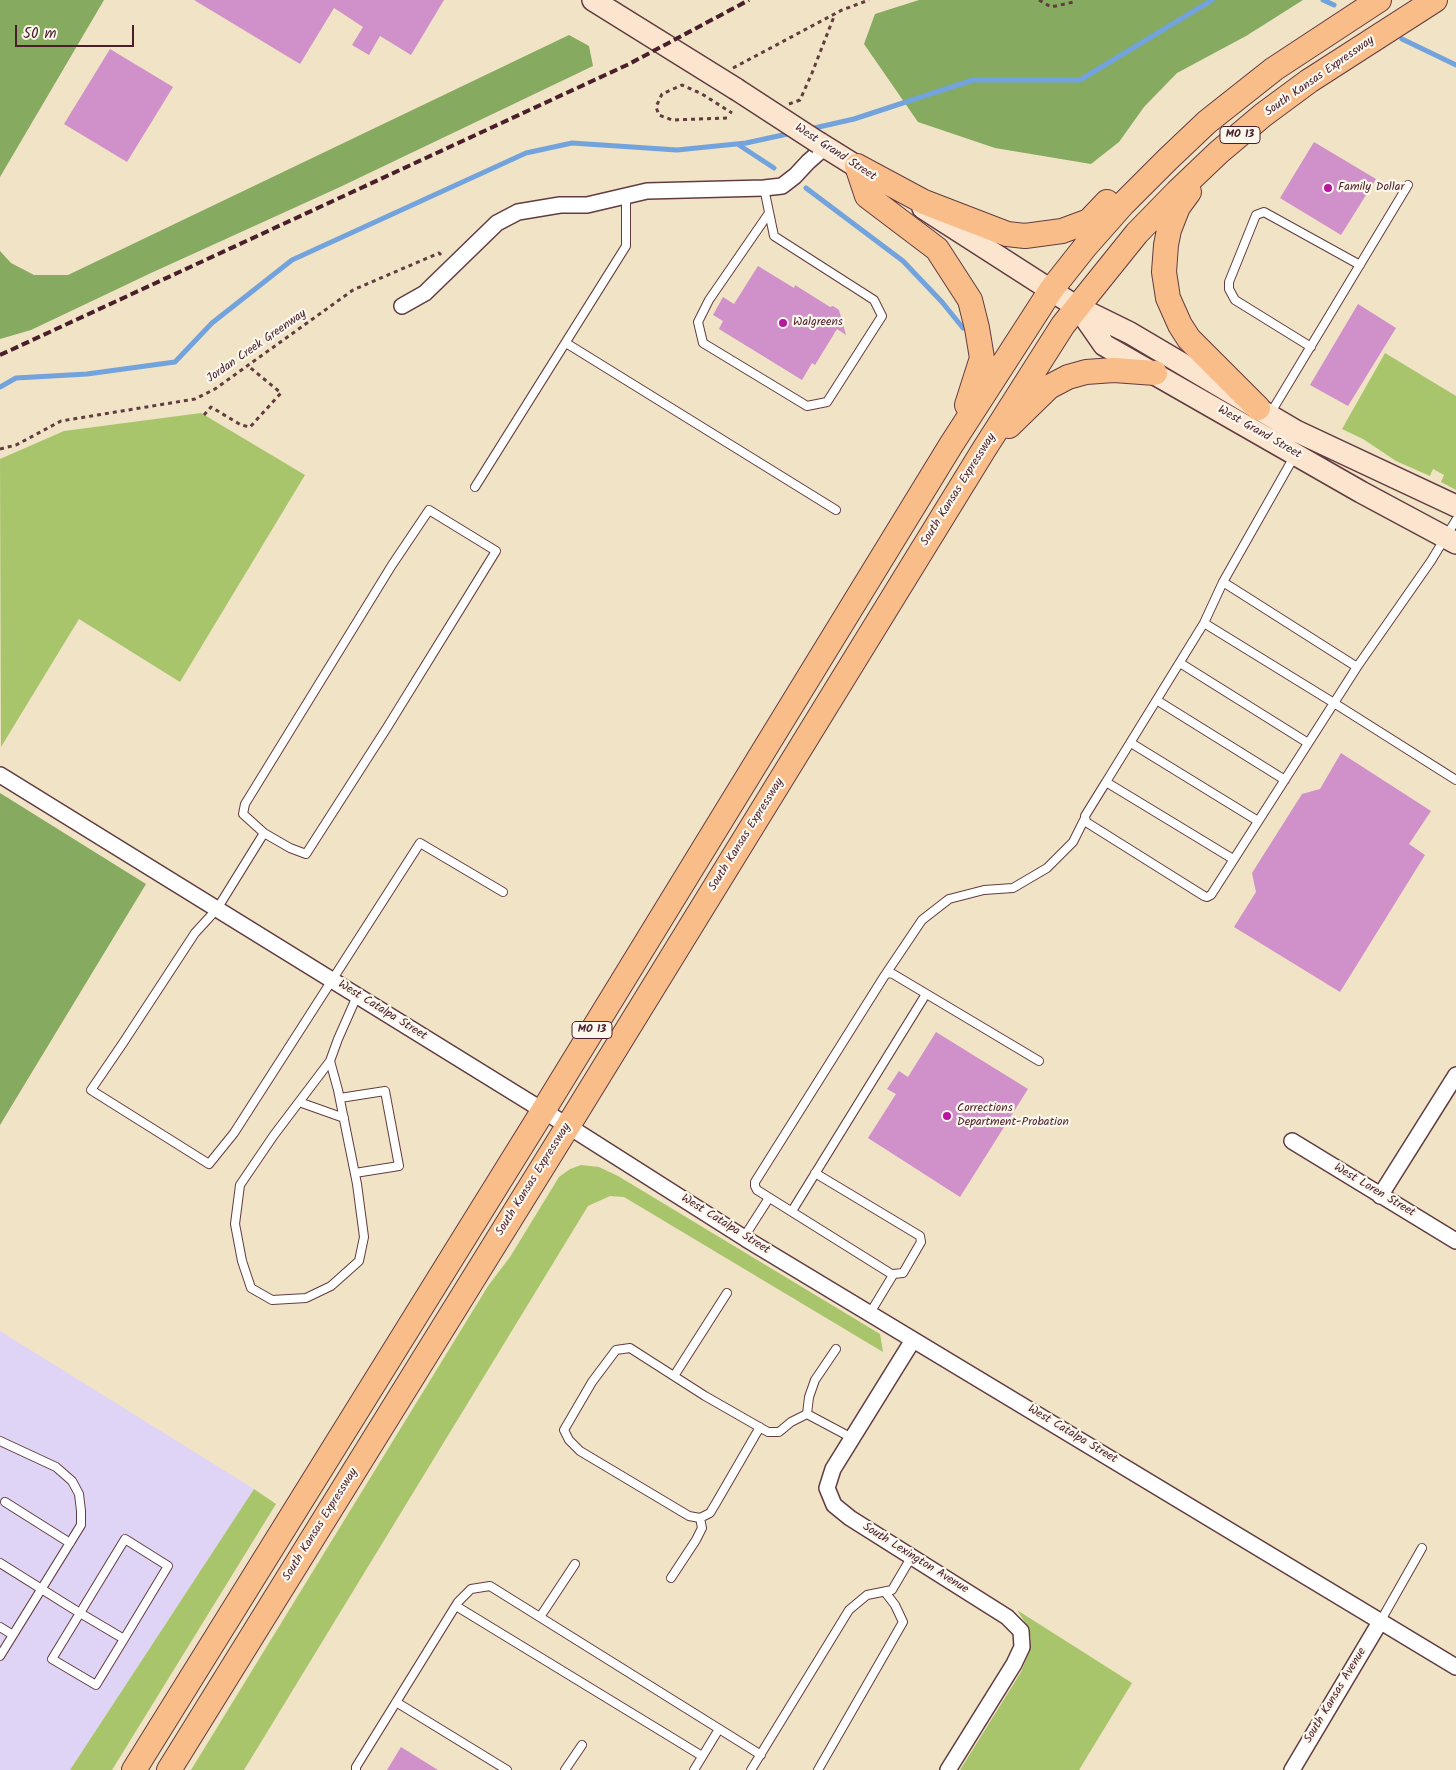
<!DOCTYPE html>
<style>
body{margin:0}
#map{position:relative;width:1456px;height:1770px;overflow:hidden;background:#f0e3c6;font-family:Kalam,sans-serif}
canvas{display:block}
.scale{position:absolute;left:15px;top:25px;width:119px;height:22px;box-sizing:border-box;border:2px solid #4a1f2b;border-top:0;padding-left:6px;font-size:15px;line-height:18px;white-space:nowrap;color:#4a1f2b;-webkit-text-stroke:4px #fbf7ec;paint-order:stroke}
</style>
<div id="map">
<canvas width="1456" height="1770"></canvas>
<div class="scale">50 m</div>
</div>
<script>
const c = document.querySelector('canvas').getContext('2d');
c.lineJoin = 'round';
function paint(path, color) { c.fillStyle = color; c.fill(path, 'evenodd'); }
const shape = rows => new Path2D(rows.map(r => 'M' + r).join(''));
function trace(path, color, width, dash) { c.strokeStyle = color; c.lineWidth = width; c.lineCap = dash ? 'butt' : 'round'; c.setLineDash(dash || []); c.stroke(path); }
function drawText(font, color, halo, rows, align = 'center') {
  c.font = font + ' Kalam,sans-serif'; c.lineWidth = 4.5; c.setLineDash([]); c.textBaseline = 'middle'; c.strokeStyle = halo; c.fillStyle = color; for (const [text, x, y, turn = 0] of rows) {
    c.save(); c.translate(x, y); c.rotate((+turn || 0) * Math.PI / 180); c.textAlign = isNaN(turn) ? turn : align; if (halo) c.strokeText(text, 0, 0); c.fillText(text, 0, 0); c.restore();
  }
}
paint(shape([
 [0,1331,254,1489,70,1770,0,1770]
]), '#dfd4f5');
paint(shape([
 [1385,353,1456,396,1456,490,1441,482,1444,475,1433,469,1430,476,1396,461,1363,439,1342,429],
 [201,413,305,475,180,682,79,619,1,747,0,459,64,431],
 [581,1165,599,1167,618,1176,880,1334,883,1352,624,1197,610,1196,588,1206,244,1770,191,1770,488,1286,510,1257,559,1177,570,1169],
 [254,1489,276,1504,112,1770,70,1770],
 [1017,1610,1132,1683,1079,1770,960,1770,1021,1672,1028,1655,1031,1639,1028,1627]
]), '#a9c56c');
paint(shape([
 [0,0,104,0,0,177],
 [919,0,1303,0,1246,36,1177,73,1144,107,1119,142,1091,164,995,148,918,122,864,44,875,14],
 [569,35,589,46,593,66,340,187,151,273,31,330,0,339,0,251,11,263,34,275,68,275],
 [0,793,146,884,0,1125]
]), '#86aa60');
trace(shape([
 [1323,0,1334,5],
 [1402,39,1456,65],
 [810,129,854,119,973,80,1080,80,1212,0],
 [739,145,774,168],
 [806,188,903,261,942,302,963,328],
 [0,387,16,378,87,374,175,362,212,323,292,260,526,153,572,143,677,150,746,143,792,133]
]), '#73a3dd', 5);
paint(shape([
 [194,0,444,0,411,55,380,36,369,55,352,45,363,27,334,8,300,64],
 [110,49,173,87,127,162,64,124],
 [1314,142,1376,179,1341,235,1280,198],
 [758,266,794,288,795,285,830,307,833,306,839,310,846,335,837,329,815,365,812,363,802,380,719,329,723,321,713,315,723,297,734,304],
 [1358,304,1396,328,1348,406,1310,385],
 [1341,753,1431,811,1409,844,1425,855,1340,992,1234,927,1256,892,1252,873,1302,794,1320,789],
 [936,1032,1028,1089,960,1197,868,1138,896,1094,887,1089,899,1071,908,1077],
 [401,1747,438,1770,387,1770]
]), '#d090ca');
const service = shape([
 [764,188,774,236,874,300,882,316,827,402,807,406,703,343,698,322,709,300,769,213],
 [566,343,836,510],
 [1311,347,1235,300,1229,289,1229,282,1256,215,1264,212,1360,265],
 [1270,414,1408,185],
 [475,487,626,246,626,196],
 [1223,582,1357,667],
 [1204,623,1334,703,1456,780],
 [1180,663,1308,743],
 [1158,701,1285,780],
 [1131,743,1258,821],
 [1106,782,1085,816,1086,822,1204,896,1207,897,1211,895,1357,667,1431,561,1456,520],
 [264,833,290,848,306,854,388,726,496,551,429,510,392,565,245,804,243,814,264,833,217,909,195,933,123,1043,91,1090,209,1164,234,1133,420,843,503,892],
 [1233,859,1106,782,1204,623,1223,582,1295,455],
 [885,975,922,920,949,899,984,890,1013,888,1047,868,1073,842,1084,820],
 [330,1061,274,1135,240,1185,235,1224,242,1261,251,1288,272,1300,306,1298,331,1286,359,1261,364,1237,357,1184,338,1090,330,1061,338,1039,357,996],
 [340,1098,385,1091,399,1166,355,1173],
 [299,1102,344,1118],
 [815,1173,920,1236,921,1242,903,1273,893,1274],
 [792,1211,926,994],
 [744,1237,769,1198],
 [870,1313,893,1275,757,1190,755,1186,755,1182,885,975,889,973,893,974,1039,1061],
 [674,1376,727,1293],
 [807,1414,809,1397,815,1380,836,1349],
 [760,1427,716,1503,710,1513,700,1518,689,1516,580,1451,569,1440,564,1430,592,1382,616,1350,630,1348,705,1396,768,1432,779,1432,791,1422,807,1414,852,1438],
 [0,1441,56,1467,72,1481,79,1494,81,1511,81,1525,0,1656],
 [5,1502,70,1543],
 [0,1563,67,1605,80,1613,124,1639,168,1566,125,1539,80,1613,52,1659,96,1685,124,1639],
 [671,1578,696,1540,702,1528,700,1518],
 [456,1606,702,1756],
 [540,1617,575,1564],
 [1380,1622,1422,1548],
 [0,1627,13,1635],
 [396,1702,507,1770],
 [356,1770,356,1767,458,1602,471,1589,490,1586,761,1755],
 [565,1770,582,1745],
 [694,1770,719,1729],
 [751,1770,849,1610,867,1595,892,1590,912,1556],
 [818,1770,903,1622,895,1605,885,1592]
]);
const minor = shape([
 [402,306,425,293,497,223,518,212,560,205,587,205,647,191,764,188,782,186,795,176,808,162,825,147],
 [0,775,568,1126,746,1239,1456,1667],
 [1292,1141,1456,1241],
 [1380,1196,1456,1075],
 [913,1340,833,1469,827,1488,834,1505,850,1518,1007,1617,1021,1631,1022,1647,1014,1664,948,1770],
 [1292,1770,1380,1622]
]);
const secondary = shape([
 [593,0,736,89],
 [819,143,872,176],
 [923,208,1077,307,1130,333,1296,431,1456,506],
 [1079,309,1104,345,1361,492,1456,543]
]);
const primary = shape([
 [857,166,924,202,1007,234,1025,236,1062,231,1089,221,1107,202],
 [857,166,867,196,937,249,970,300,977,328,982,358,967,405],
 [1189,192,1178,207,1169,230,1166,245,1164,272,1168,298,1180,325,1189,339,1258,408],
 [1009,426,1049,387,1068,377,1086,372,1114,370,1155,373],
 [134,1770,543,1111,951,445,1051,290,1085,247,1123,204,1168,159,1207,122,1274,69,1379,0],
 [169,1770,568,1126,983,451,1063,325,1137,233,1177,192,1219,152,1263,115,1309,81,1435,0]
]);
trace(service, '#633c42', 10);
trace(minor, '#633c42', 18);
trace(secondary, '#633c42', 24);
trace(primary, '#633c42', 26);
trace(shape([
 [1039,0,1051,7,1074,2,1075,0],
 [733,68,842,10,869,0],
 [789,104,800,100,812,73,835,14],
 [727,118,672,120,659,115,656,107,662,94,682,85,702,94,732,113],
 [204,415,211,407,241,425,250,427,281,393,247,365],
 [0,449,16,445,61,421,195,399,215,389,353,290,439,253,443,257]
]), '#633c42', 3, [4, 4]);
trace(service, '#fff', 8);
trace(minor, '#fff', 15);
trace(secondary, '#fce5cf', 21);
trace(primary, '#f8bd88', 24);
trace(shape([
 [0,355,629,64,749,0]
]), '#4a1f2b', 4, [8, 4]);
const secondaryBridge = shape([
 [736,89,819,143]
]);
trace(secondaryBridge, '#633c42', 24, []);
trace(secondaryBridge, '#fce5cf', 21);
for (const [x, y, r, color] of [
 [1328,188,5,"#b5179e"],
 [783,323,5,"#b5179e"],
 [947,1116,5,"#b5179e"]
]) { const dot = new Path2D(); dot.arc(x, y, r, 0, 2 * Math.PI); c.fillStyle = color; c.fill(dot); trace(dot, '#fbf7ec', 2); }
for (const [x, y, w] of [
 [1240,135,40],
 [592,1030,40]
]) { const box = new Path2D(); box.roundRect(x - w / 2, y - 8.5, w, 17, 4); c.fillStyle = '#fbf7ec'; c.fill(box); trace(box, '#4a1f2b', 1); }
drawText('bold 11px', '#4a1f2b', null, [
 ["MO 13",1240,135],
 ["MO 13",592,1030]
]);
drawText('12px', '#4a1f2b', '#fbf7ec', [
 ["South Kansas Expressway",1320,77,-35],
 ["West Grand Street",835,153,33],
 ["Jordan Creek Greenway",257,347,-35],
 ["West Grand Street",1259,433,30],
 ["South Kansas Expressway",959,490,-58],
 ["South Kansas Expressway",747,835,-58],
 ["West Catalpa Street",382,1011,32],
 ["South Kansas Expressway",534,1180,-58],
 ["West Loren Street",1374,1191,31],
 ["West Catalpa Street",725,1225,32],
 ["West Catalpa Street",1072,1435,31],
 ["South Kansas Expressway",321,1525,-58],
 ["South Lexington Avenue",915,1559,32],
 ["South Kansas Avenue",1336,1696,-59]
]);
drawText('12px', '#4a1f2b', '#fbf7ec', [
 ["Family Dollar",1338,188],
 ["Walgreens",793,323],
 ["Corrections",957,1109],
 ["Department-Probation",957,1123]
], 'left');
</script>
